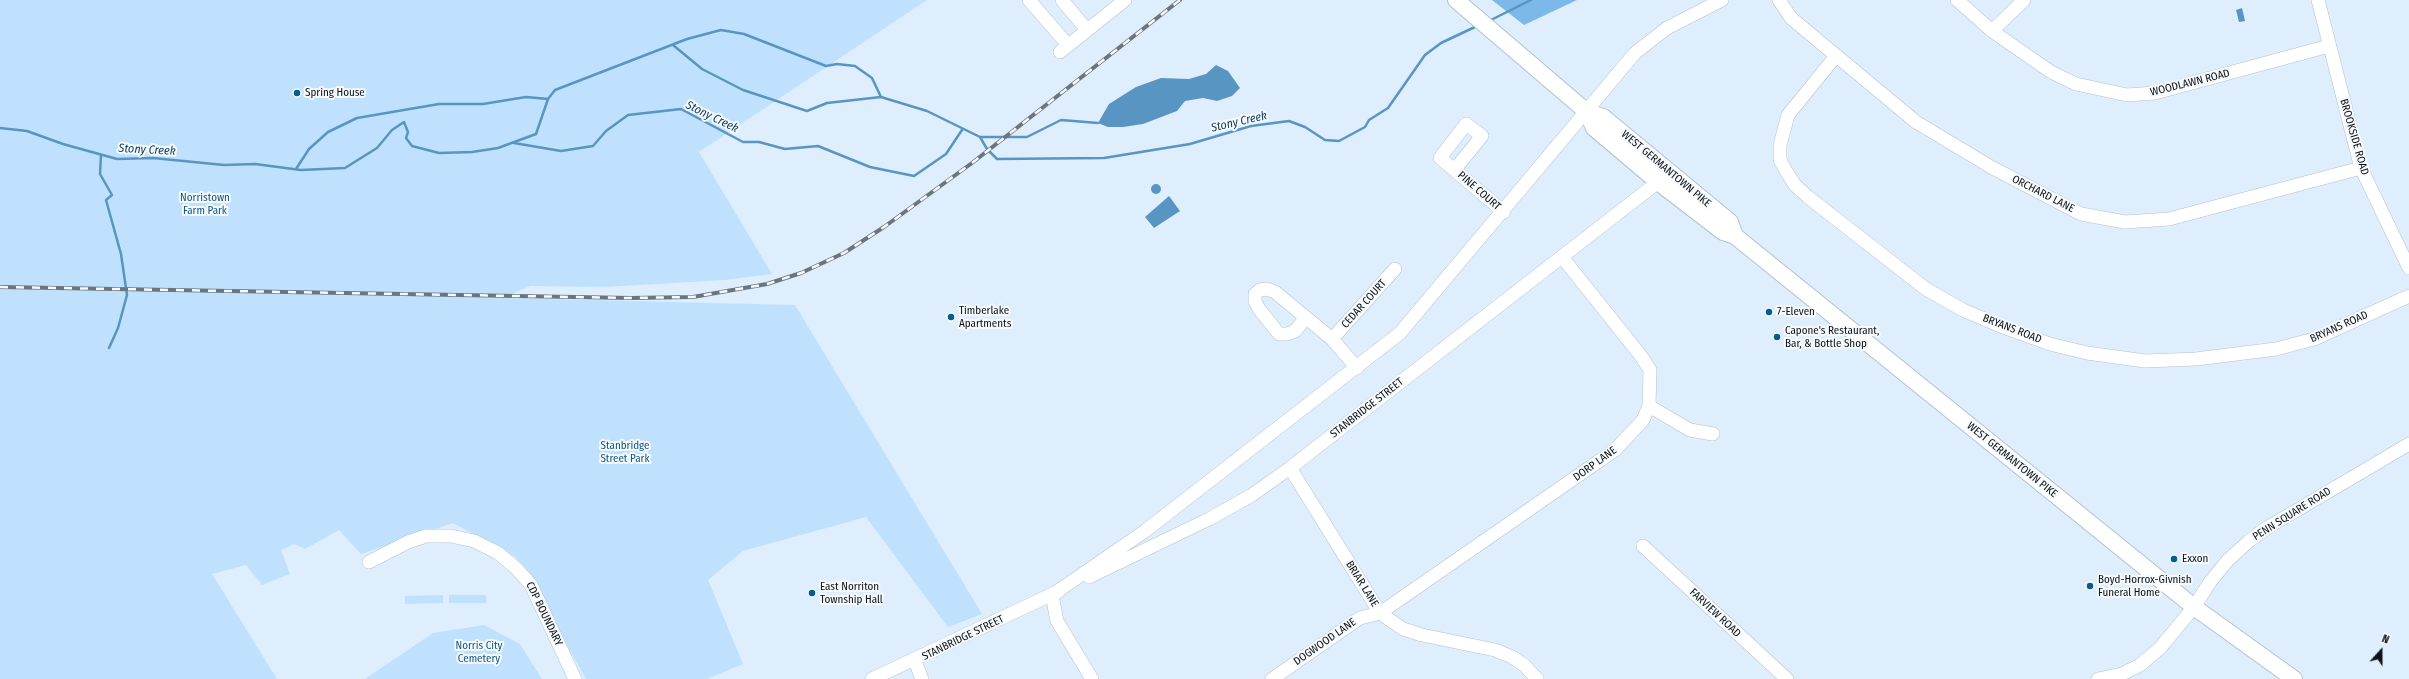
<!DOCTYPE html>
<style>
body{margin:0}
#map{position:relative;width:2409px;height:679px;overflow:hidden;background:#deeefc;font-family:"Fira Sans Condensed",sans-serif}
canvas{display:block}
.north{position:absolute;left:2361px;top:631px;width:40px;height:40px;-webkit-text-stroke:3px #f6fafc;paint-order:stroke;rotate:21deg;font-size:11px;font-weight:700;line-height:16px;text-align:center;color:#0c1216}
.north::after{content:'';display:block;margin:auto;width:14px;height:18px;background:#0c1216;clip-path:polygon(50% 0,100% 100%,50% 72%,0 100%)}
</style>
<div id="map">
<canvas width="2409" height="679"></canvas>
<div class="north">N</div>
</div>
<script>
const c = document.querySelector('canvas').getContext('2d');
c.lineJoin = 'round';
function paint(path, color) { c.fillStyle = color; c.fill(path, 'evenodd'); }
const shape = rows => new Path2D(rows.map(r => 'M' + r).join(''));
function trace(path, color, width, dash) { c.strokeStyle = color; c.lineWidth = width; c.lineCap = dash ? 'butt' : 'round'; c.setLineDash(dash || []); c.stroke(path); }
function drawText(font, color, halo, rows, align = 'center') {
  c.font = font + ' "Fira Sans Condensed",sans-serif'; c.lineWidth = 4; c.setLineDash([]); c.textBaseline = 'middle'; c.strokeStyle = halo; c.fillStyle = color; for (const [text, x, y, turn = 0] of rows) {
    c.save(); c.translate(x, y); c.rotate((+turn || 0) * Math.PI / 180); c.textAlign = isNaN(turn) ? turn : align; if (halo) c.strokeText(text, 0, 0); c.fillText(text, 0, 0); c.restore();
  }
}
paint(shape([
 [0,0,927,0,699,152,772,274,725,280,603,287,530,286,503,298,795,305,982,614,948,627,866,517,743,551,708,580,743,664,707,679,586,679,516,557,453,523,361,554,339,530,305,549,294,544,281,550,290,574,262,585,246,565,212,574,277,679,0,679],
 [443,595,443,603,405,604,405,596],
 [449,595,486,595,486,603,449,603],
 [484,625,520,644,542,679,365,679,433,633]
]), '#bfe1fd');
paint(shape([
 [1492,0,1577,0,1524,25]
]), '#7cb8e8');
paint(shape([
 [2242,8,2245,21,2239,22,2236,10],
 [1216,65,1228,71,1240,88,1232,96,1217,101,1203,98,1185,101,1177,111,1143,124,1123,127,1108,127,1098,123,1109,104,1136,87,1161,78,1189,79,1206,74],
 '1151 189a5 5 0 1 1 10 0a5 5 0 1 1-10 0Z',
 [1169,196,1180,211,1154,228,1145,217]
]), '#5995c3');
trace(shape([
 [1489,21,1531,0],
 [673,45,702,69,743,90,807,111,827,103,881,97],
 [0,128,27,131,63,144,117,159,153,158,224,165,255,164,301,170,345,168,377,148,392,130,404,122,408,132,406,138,412,146,439,153,472,152,498,148,536,134,548,99,555,90,687,39,721,30,744,34,826,66,837,64,855,66,872,78,881,97,927,111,980,137,987,149,997,159,1104,158,1190,144,1251,126,1289,121,1305,127,1325,140,1339,141,1365,127,1369,120,1388,108,1425,55,1441,43,1477,26],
 [980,137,1027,137,1061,120,1098,123],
 [514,143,561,151,593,146,606,131,628,115,681,109,743,142,759,142,785,149,818,146,870,167,914,176,946,154,962,130],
 [101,155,100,174,112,195,106,200,121,254,127,295,118,328,109,348],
 [296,169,309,149,328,132,357,118,439,104,483,104,526,97,548,99]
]), '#5995c3', 2.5);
const minor = shape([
 [1029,0,1068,45],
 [1062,0,1087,30],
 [1779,0,1791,18,1916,122,1991,167,2081,214,2125,222,2169,219,2361,168],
 [1957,0,1992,31,2051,72,2076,84,2127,95,2155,93,2329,46],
 [2318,0,2361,168,2409,268],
 [1992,31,2024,0],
 [1060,52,1125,0],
 [1835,57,1788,115,1780,145,1780,160,1786,171,1795,185,1808,197,1926,289,1963,310,2003,327,2050,344,2087,353,2145,361,2196,359,2276,349,2314,339,2409,296],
 [1455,169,1482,136,1466,124,1440,158,1504,212],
 [1305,319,1295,331,1287,334,1279,334,1259,309,1255,301,1255,294,1260,290,1267,289,1275,292,1332,339,1357,368],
 [1332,339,1395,269],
 [1649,406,1690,430,1713,434],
 [1290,468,1380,613,1403,629,1422,635,1495,650,1512,657,1524,665,1537,679],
 [1643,546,1787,679],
 [369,562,408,542,426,536,451,536,474,541,498,553,517,569,531,585,575,679],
 [1089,577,1209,519,1252,495,1290,468,1658,182],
 [915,661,922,679],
 [872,679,1059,591],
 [1092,679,1057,621,1052,595,1145,531,1400,333,1635,53,1667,28,1722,0],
 [1272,679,1360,618,1380,613,1615,450,1643,420,1649,406,1650,370,1641,356,1562,257],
 [2098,679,2122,674,2140,665,2160,648,2194,607,2210,582,2228,560,2249,541,2265,529,2409,444]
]);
const major = shape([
 [1456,0,1587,112,1603,117,1730,222,1735,236],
 [1587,112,1594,128,1658,182,1723,232,1735,236,2194,607,2294,679]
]);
trace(minor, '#b2c2cf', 14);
trace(major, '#b2c2cf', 18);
trace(minor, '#fff', 13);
trace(major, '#fff', 16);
const rail = shape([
 [0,287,631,298,693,297,767,284,801,273,844,253,884,227,972,163,1180,0]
]);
trace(rail, '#6a757d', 4);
trace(rail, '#f6fafc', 2.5, [8]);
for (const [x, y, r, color] of [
 [297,93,4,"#055c8e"],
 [1769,312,4,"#055c8e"],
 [951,317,4,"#055c8e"],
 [1777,337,4,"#055c8e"],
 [2174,559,4,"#055c8e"],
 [2090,586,4,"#055c8e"],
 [812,593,4,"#055c8e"]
]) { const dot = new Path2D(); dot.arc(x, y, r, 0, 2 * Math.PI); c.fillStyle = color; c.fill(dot); trace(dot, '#f6fafc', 1.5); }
drawText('11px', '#0c1216', '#f6fafc', [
 ["WOODLAWN ROAD",2190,83,-14],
 ["BROOKSIDE ROAD",2354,137,74],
 ["WEST GERMANTOWN PIKE",1666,169,40],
 ["PINE COURT",1479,191,41],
 ["ORCHARD LANE",2043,194,27],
 ["CEDAR COURT",1364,304,-48],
 ["BRYANS ROAD",2339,327,-24],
 ["BRYANS ROAD",2012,329,21],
 ["STANBRIDGE STREET",1367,408,-38],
 ["WEST GERMANTOWN PIKE",2012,460,39],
 ["DORP LANE",1595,464,-36],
 ["PENN SQUARE ROAD",2292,514,-32],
 ["BRIAR LANE",1362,584,58],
 ["FARVIEW ROAD",1715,613,43],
 ["CDP BOUNDARY",544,614,64],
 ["STANBRIDGE STREET",963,638,-26],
 ["DOGWOOD LANE",1325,642,-35]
]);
drawText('11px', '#0c1216', '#f6fafc', [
 ["Spring House",305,93],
 ["Timberlake",959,311],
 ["Apartments",959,324],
 ["7-Eleven",1777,312],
 ["Capone's Restaurant,",1785,331],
 ["Bar, & Bottle Shop",1785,344],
 ["Exxon",2182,559],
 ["Boyd-Horrox-Givnish",2098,580],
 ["Funeral Home",2098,593],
 ["East Norriton",820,587],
 ["Township Hall",820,600]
], 'left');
drawText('11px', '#115784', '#f6fafc', [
 ["Norristown",205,198],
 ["Farm Park",205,211],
 ["Stanbridge",625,446],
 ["Street Park",625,459],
 ["Norris City",479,646],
 ["Cemetery",479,659]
]);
drawText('italic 12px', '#0d3d5c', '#f6fafc', [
 ["Stony Creek",712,117,26],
 ["Stony Creek",1239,122,-13],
 ["Stony Creek",147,150,3]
]);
</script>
